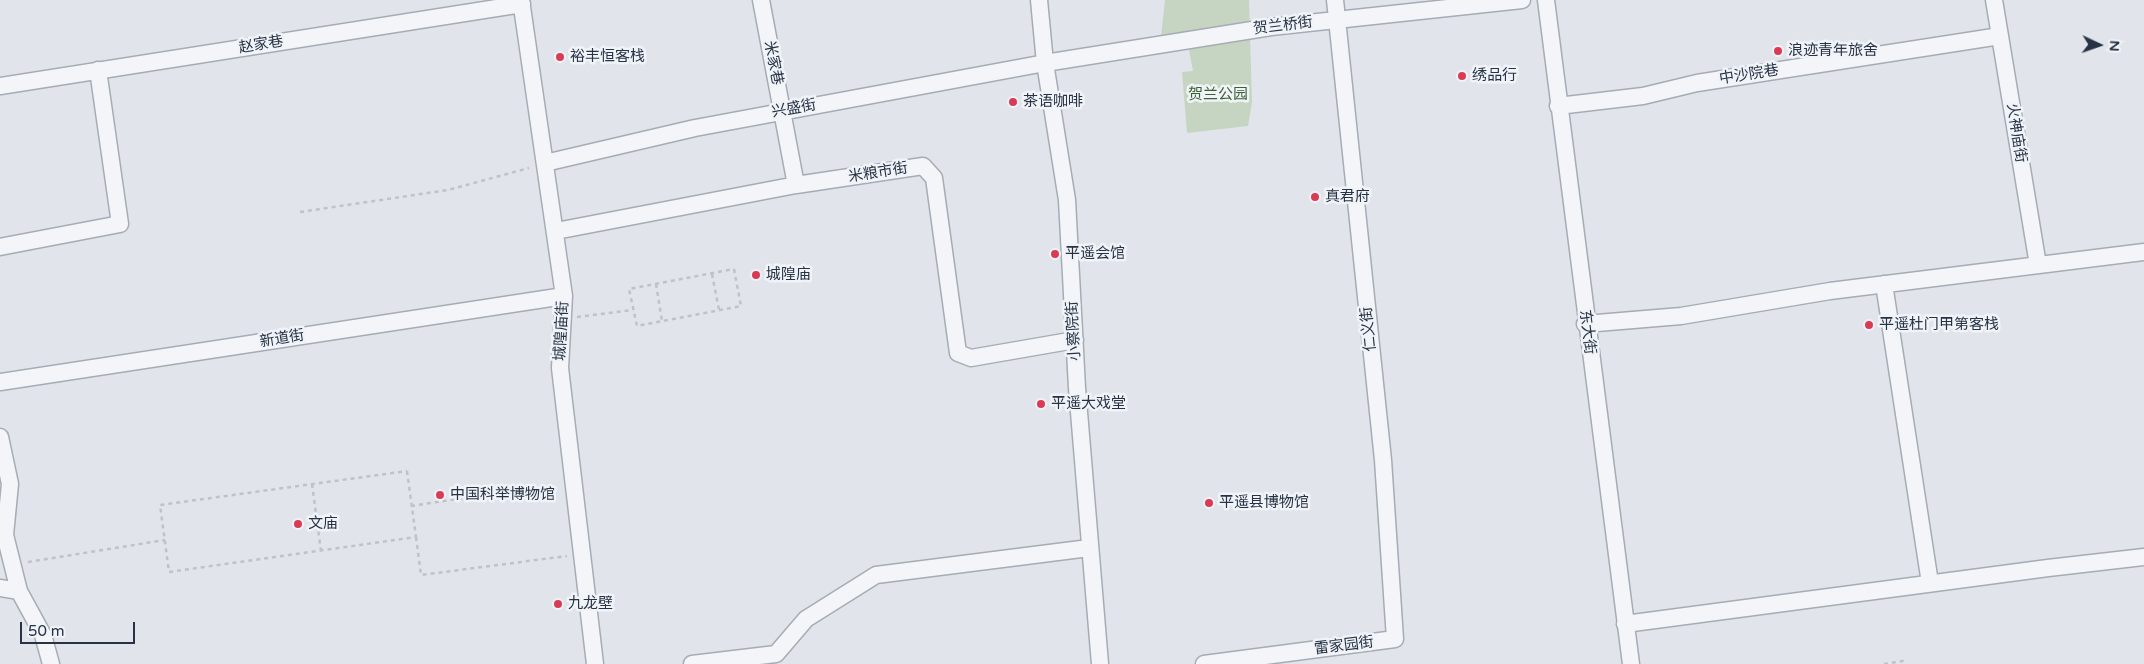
<!DOCTYPE html>
<meta charset="utf-8">
<style>
body{margin:0}
#map{position:relative;width:2144px;height:664px;overflow:hidden;background:#e1e5eb;font-family:"Varela Round",sans-serif}
canvas{display:block}
.north{position:absolute;left:2074px;top:20px;width:50px;height:50px;-webkit-text-stroke:4px #f0f4f8;paint-order:stroke;rotate:93deg;font-size:14px;font-weight:700;line-height:20px;text-align:center;color:#273244}
.north::after{content:'';display:block;margin:auto;width:18px;height:22px;background:#273244;clip-path:polygon(50% 0,100% 100%,50% 72%,0 100%)}
.scale{position:absolute;left:20px;top:622px;width:115px;height:22px;box-sizing:border-box;border:2px solid #273244;border-top:0;padding-left:6px;font-size:15px;line-height:18px;white-space:nowrap;color:#273244;-webkit-text-stroke:4px #f0f4f8;paint-order:stroke}
</style>
<div id="map">
<canvas width="2144" height="664"></canvas>
<div class="north">N</div>
<div class="scale">50 m</div>
</div>
<script>
const c = document.querySelector('canvas').getContext('2d');
c.lineJoin = 'round';
function paint(path, color) { c.fillStyle = color; c.fill(path, 'evenodd'); }
const shape = rows => new Path2D(rows.map(r => 'M' + r).join(''));
function trace(path, color, width, dash) { c.strokeStyle = color; c.lineWidth = width; c.lineCap = dash ? 'butt' : 'round'; c.setLineDash(dash || []); c.stroke(path); }
function drawText(font, color, halo, rows, align = 'center') {
  c.font = font + ' "Varela Round","Noto Sans SC",sans-serif'; c.lineWidth = 5; c.setLineDash([]); c.textBaseline = 'middle'; c.strokeStyle = halo; c.fillStyle = color; for (const [text, x, y, turn = 0] of rows) {
    c.save(); c.translate(x, y); c.rotate((+turn || 0) * Math.PI / 180); c.textAlign = isNaN(turn) ? turn : align; if (halo) c.strokeText(text, 0, 0); c.fillText(text, 0, 0); c.restore();
  }
}
paint(shape([
 [1165,0,1249,0,1252,102,1248,126,1187,133,1182,72,1193,71,1186,34,1161,36]
]), '#c6d5c1');
const minor = shape([
 [521,0,564,296,560,368,595,664],
 [761,0,796,185],
 [1039,0,1045,63,1067,200,1077,388,1100,664],
 [1546,0,1631,664],
 [1994,0,2038,265],
 [0,86,522,4],
 [1558,106,1643,96,1697,83,2000,36],
 [545,163,695,128,1045,63,1271,27,1522,0],
 [556,231,796,185,923,166,934,178,958,353,971,358,1075,340],
 [0,247,120,224,98,70],
 [1884,284,1930,583],
 [1585,324,1681,316,1830,291,2144,252],
 [0,382,564,296],
 [0,437,10,484,5,535,19,591,43,635,51,664],
 [0,588,19,591],
 [1625,624,2048,568,2144,557],
 [692,664,776,654,806,619,876,575,1089,548],
 [1204,664,1395,639,1383,460,1335,0]
]);
trace(minor, '#a5acb6', 19);
trace(shape([
 [300,212,448,190,529,168],
 [734,269,741,306,637,326,629,289,734,269],
 [712,274,719,310],
 [656,284,662,321],
 [577,317,633,310],
 [407,471,416,537,169,572,160,505,407,471],
 [312,484,321,551],
 [411,506,529,488],
 [416,537,421,575,567,556],
 [28,562,165,540],
 [1884,664,1903,661,1904,664]
]), '#bfc2c9', 2.5, [4, 4]);
trace(minor, '#f4f5f8', 16);
for (const [x, y, r, color] of [
 [1778,51,5,"#da3b54"],
 [560,57,5,"#da3b54"],
 [1462,76,5,"#da3b54"],
 [1013,102,5,"#da3b54"],
 [1315,197,5,"#da3b54"],
 [1055,254,5,"#da3b54"],
 [756,275,5,"#da3b54"],
 [1869,325,5,"#da3b54"],
 [1041,404,5,"#da3b54"],
 [440,495,5,"#da3b54"],
 [1209,503,5,"#da3b54"],
 [298,524,5,"#da3b54"],
 [558,604,5,"#da3b54"]
]) { const dot = new Path2D(); dot.arc(x, y, r, 0, 2 * Math.PI); c.fillStyle = color; c.fill(dot); trace(dot, '#f0f4f8', 2); }
drawText('15px', '#273244', '#f0f4f8', [
 ["贺兰桥街",1283,26,-7],
 ["赵家巷",261,45,-9],
 ["米家巷",773,63,79],
 ["中沙院巷",1749,75,-9],
 ["兴盛街",794,109,-10],
 ["火神庙街",2016,133,81],
 ["米粮市街",878,173,-9],
 ["仁义街",1369,329,-96],
 ["城隍庙街",562,331,-87],
 ["小察院街",1074,331,-93],
 ["东大街",1587,332,83],
 ["新道街",282,339,-9],
 ["雷家园街",1344,646,-7]
]);
drawText('15px', '#273244', '#f0f4f8', [
 ["浪迹青年旅舍",1788,51],
 ["裕丰恒客栈",570,57],
 ["绣品行",1472,76],
 ["茶语咖啡",1023,102],
 ["真君府",1325,197],
 ["平遥会馆",1065,254],
 ["城隍庙",766,275],
 ["平遥杜门甲第客栈",1879,325],
 ["平遥大戏堂",1051,404],
 ["中国科举博物馆",450,495],
 ["平遥县博物馆",1219,503],
 ["文庙",308,524],
 ["九龙壁",568,604]
], 'left');
drawText('15px', '#3c6133', '#f0f4f8', [
 ["贺兰公园",1218,95]
]);
</script>
